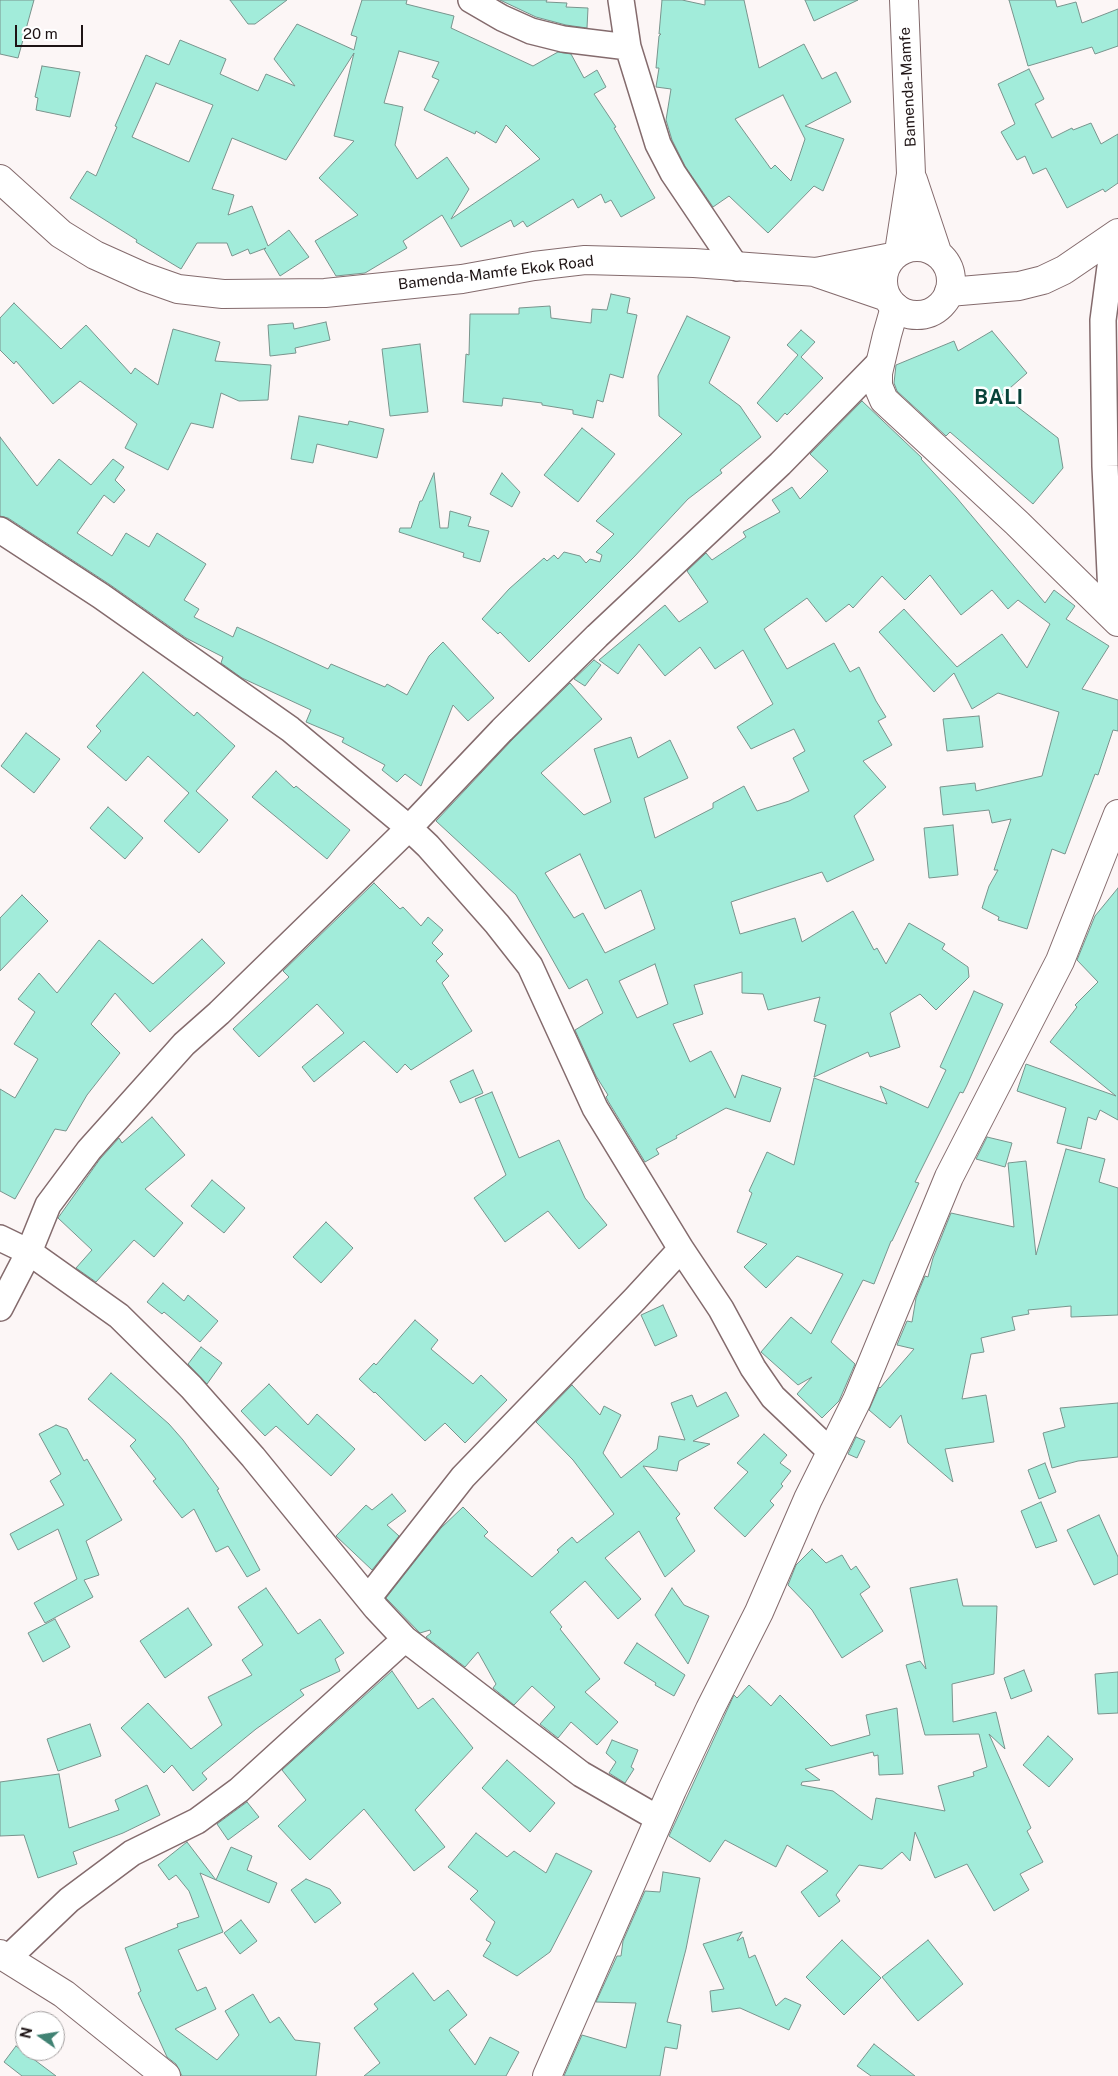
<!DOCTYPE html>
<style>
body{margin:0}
#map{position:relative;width:1118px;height:2076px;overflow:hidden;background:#fcf6f6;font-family:"Public Sans",sans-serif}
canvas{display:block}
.north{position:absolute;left:15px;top:2011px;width:50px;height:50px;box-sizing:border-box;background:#fff;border:1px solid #a5a1a1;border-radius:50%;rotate:283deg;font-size:14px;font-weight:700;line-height:20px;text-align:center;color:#1e1415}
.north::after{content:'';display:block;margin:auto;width:18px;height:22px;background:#408273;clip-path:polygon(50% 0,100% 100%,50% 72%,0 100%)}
.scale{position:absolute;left:15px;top:25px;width:68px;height:22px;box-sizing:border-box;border:2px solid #1e1415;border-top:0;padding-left:6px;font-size:15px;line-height:18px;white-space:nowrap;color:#1e1415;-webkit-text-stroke:4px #fff;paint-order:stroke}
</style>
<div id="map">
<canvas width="1118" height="2076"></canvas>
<div class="north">N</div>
<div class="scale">20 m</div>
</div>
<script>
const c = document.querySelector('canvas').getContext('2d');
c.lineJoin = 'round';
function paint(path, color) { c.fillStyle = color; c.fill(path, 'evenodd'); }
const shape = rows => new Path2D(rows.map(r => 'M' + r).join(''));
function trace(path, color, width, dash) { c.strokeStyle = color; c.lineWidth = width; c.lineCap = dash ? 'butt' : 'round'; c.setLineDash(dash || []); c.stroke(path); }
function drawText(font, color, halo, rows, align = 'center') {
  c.font = font + ' "Public Sans",sans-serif'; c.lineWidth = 5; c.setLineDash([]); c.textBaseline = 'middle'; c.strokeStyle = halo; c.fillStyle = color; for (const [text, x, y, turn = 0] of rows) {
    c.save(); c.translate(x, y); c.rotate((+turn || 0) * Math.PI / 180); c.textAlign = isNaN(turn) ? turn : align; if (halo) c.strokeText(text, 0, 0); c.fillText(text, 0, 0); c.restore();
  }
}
const building = shape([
 [0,0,34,0,18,58,0,54,0,0],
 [230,0,287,0,255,24,248,24,230,0],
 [362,0,407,0,406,4,454,16,451,28,533,66,558,52,571,54,584,78,597,70,606,87,594,94,616,127,614,128,655,198,621,217,611,200,605,203,601,194,578,208,573,199,527,227,523,221,514,227,511,220,461,247,442,215,403,241,407,248,365,273,336,276,315,241,358,215,319,178,354,141,334,136,354,53,286,160,232,138,212,189,234,195,228,215,252,206,268,246,289,230,309,257,280,276,264,249,266,248,250,254,248,249,232,256,227,243,197,243,181,269,136,242,137,240,70,198,87,171,96,176,117,127,115,126,146,55,169,65,180,40,226,59,220,74,258,91,266,74,295,86,274,59,297,24,354,50,357,37,351,35,362,0],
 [399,51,439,62,432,77,439,80,424,110,475,134,476,131,496,143,506,125,540,159,451,219,469,189,447,157,417,179,395,145,403,107,384,103,399,51],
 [156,83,213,105,189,162,132,137,156,83],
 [500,0,547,0,546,2,567,3,566,7,588,8,587,28,566,25,536,17,500,0],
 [662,0,682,0,705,5,705,0,744,0,759,68,804,44,822,79,836,72,851,102,805,126,844,139,823,191,814,186,768,233,729,196,713,207,685,166,672,140,666,120,671,89,656,87,659,68,656,68,659,36,661,34,659,34,662,0],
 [783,95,805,139,791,181,775,165,771,169,735,119,783,95],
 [805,0,858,0,814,21,805,0],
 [1009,0,1055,0,1057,7,1076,2,1082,23,1118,9,1118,46,1095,54,1092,47,1028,66,1009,0],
 [42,66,80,72,70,117,36,110,38,98,35,97,42,66],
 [1029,69,1044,99,1035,104,1052,138,1072,128,1073,130,1091,123,1101,144,1118,134,1118,183,1105,192,1103,189,1067,208,1046,168,1033,174,1025,156,1017,160,1001,132,1015,124,998,84,1029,69],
 [611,294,630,298,627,313,637,315,623,378,610,374,603,402,597,400,593,418,573,414,573,410,542,405,542,403,503,398,502,406,463,402,466,354,469,355,470,314,519,314,519,308,550,306,551,318,591,323,592,309,607,310,611,294],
 [14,303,61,349,86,325,131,374,135,368,158,385,173,329,220,342,215,361,271,365,268,400,239,401,221,393,213,428,191,423,168,470,125,448,137,424,80,381,53,404,16,361,14,364,0,350,0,318,14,303],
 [687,316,730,337,709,383,740,406,761,437,720,470,722,473,688,499,634,557,529,662,500,632,498,634,482,619,509,589,544,558,547,561,554,555,558,559,564,552,580,556,586,563,590,559,600,562,602,555,596,552,614,534,596,521,682,434,659,416,658,376,687,316],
 [326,322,330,340,295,348,296,353,270,356,268,325,293,323,294,329,326,322],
 [801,330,815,342,801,357,823,378,787,415,785,413,777,422,757,403,798,355,787,345,801,330],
 [992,331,1027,373,1002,395,1058,438,1063,468,1033,504,950,432,946,436,897,391,894,383,896,365,954,341,958,351,992,331],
 [420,344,428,412,390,416,382,349,420,344],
 [862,401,922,458,921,459,956,497,1045,603,1054,590,1075,606,1066,619,1109,646,1082,689,1118,700,1118,731,1113,730,1098,775,1095,774,1065,854,1052,849,1027,929,998,920,999,917,982,908,989,886,998,870,994,870,1011,819,992,823,989,810,943,815,940,787,975,783,976,791,1042,776,1059,712,998,693,972,709,954,673,934,692,879,632,904,609,957,667,1002,634,1027,668,1050,624,1018,600,1008,609,992,590,961,615,930,575,905,600,882,576,853,608,849,604,826,622,807,598,764,629,787,669,834,643,850,672,859,667,876,701,886,717,878,721,892,745,863,761,886,787,854,816,874,860,827,882,822,872,731,902,740,934,795,918,802,942,853,911,874,950,877,948,886,964,909,923,945,944,942,949,968,967,969,977,936,1010,920,994,890,1013,900,1047,870,1057,868,1052,814,1077,826,1025,814,1021,820,997,768,1010,763,994,742,993,742,972,694,985,703,1014,673,1024,690,1062,711,1051,735,1098,742,1075,781,1088,770,1122,726,1108,676,1136,677,1138,656,1149,659,1154,645,1162,608,1101,606,1097,608,1095,596,1076,575,1030,603,1013,587,979,569,989,516,895,436,821,512,740,570,683,602,719,541,773,584,815,611,802,594,749,631,737,638,758,670,740,688,778,644,798,655,838,713,808,713,803,744,786,757,811,789,801,809,791,793,758,805,751,794,729,751,749,737,727,773,704,743,650,715,669,700,647,665,676,639,644,618,674,599,660,665,605,679,622,708,602,687,571,706,553,712,560,746,537,743,532,780,512,772,500,792,487,800,499,828,471,810,454,862,401],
 [580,854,605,909,641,890,655,929,605,953,583,913,574,918,545,873,580,854],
 [655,964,668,1004,637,1018,619,981,655,964],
 [299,416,348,425,349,421,384,429,377,458,317,444,313,463,291,459,299,416],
 [582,428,615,454,578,502,544,475,582,428],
 [0,437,37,486,59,459,91,485,113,459,124,467,115,480,125,490,114,503,104,495,77,533,112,556,126,533,149,547,157,533,206,564,184,600,199,609,194,617,233,637,237,627,328,669,331,664,385,687,387,684,407,695,429,656,443,642,494,698,468,721,453,705,421,786,405,774,397,782,382,770,385,765,342,742,344,738,306,722,311,710,242,678,221,663,223,657,186,638,109,584,8,518,0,516,0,437],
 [434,473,440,528,448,528,450,511,471,517,468,526,489,531,480,562,463,557,464,553,399,532,400,528,411,528,420,501,422,501,434,473],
 [502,473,520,492,512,507,490,494,502,473],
 [594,660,601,665,585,686,574,679,594,660],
 [143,672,194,716,197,712,235,746,196,791,228,820,199,853,164,821,189,793,148,756,126,781,87,747,101,731,96,726,143,672],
 [979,716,983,747,947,751,943,719,979,716],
 [26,733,60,759,34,793,1,766,26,733],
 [276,771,294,788,296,786,350,830,327,859,252,797,276,771],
 [108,807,143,838,125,859,90,828,108,807],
 [953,825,958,875,929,878,924,828,953,825],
 [374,883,400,909,403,907,421,926,428,917,443,930,432,943,443,954,436,961,449,976,442,983,472,1031,411,1070,405,1064,397,1073,364,1041,314,1082,302,1067,344,1033,317,1004,259,1057,233,1029,289,977,283,971,374,883],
 [1118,888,1118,1120,1100,1110,1096,1120,1088,1117,1081,1149,1057,1143,1066,1108,1017,1091,1026,1064,1116,1096,1050,1042,1077,1007,1075,1005,1098,982,1077,960,1095,916,1118,888],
 [22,895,48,921,0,971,0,918,22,895],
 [202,939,225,963,150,1032,115,993,91,1024,120,1053,87,1095,66,1131,55,1129,15,1199,0,1191,0,1089,15,1098,38,1059,14,1044,35,1012,18,999,39,973,57,993,99,940,153,984,202,939],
 [974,991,1003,1004,967,1085,963,1093,960,1092,915,1182,919,1183,892,1241,891,1241,874,1284,863,1280,831,1342,855,1364,839,1401,822,1418,797,1394,812,1377,798,1385,761,1352,791,1317,811,1334,843,1274,797,1256,766,1288,744,1267,767,1244,737,1232,752,1193,749,1191,767,1152,794,1165,814,1078,887,1104,880,1086,928,1108,946,1070,940,1067,974,991],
 [473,1070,483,1093,460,1103,450,1081,473,1070],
 [492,1092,519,1158,559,1140,585,1198,607,1225,579,1249,548,1211,505,1242,474,1198,506,1175,475,1099,492,1092],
 [152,1117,185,1155,145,1189,183,1223,154,1257,134,1240,96,1282,76,1268,92,1250,58,1218,100,1159,119,1138,122,1143,152,1117],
 [987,1137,1012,1143,1005,1167,976,1159,987,1137],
 [1066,1149,1105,1159,1099,1182,1118,1188,1118,1315,1071,1317,1071,1306,1028,1310,1029,1314,1012,1317,1015,1330,981,1338,984,1352,971,1354,962,1399,986,1395,994,1442,945,1449,953,1482,908,1443,901,1415,890,1428,869,1410,879,1387,880,1388,914,1349,897,1345,899,1340,907,1321,912,1322,916,1298,925,1276,928,1277,933,1258,951,1213,1014,1227,1008,1163,1026,1161,1036,1255,1066,1149],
 [212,1180,245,1208,224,1233,191,1206,212,1180],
 [326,1222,353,1248,321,1283,293,1257,326,1222],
 [163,1283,184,1301,188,1295,218,1321,200,1342,164,1312,162,1314,147,1302,163,1283],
 [663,1305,677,1336,655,1346,641,1315,663,1305],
 [415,1320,438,1340,431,1349,473,1384,481,1375,507,1400,465,1443,445,1423,425,1441,375,1392,374,1393,359,1379,374,1363,376,1365,415,1320],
 [201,1347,222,1363,207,1384,188,1364,201,1347],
 [111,1373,169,1424,183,1440,219,1489,217,1490,260,1570,247,1577,228,1546,216,1552,194,1509,182,1518,153,1481,156,1479,130,1446,136,1440,88,1399,111,1373],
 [269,1384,308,1425,317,1414,355,1449,331,1476,276,1426,265,1436,241,1411,269,1384],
 [572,1385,600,1415,604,1406,621,1415,603,1453,621,1478,657,1449,659,1436,685,1440,671,1403,692,1395,697,1407,726,1392,739,1416,693,1441,710,1444,679,1461,677,1471,643,1466,680,1514,676,1518,695,1551,665,1577,639,1531,605,1558,641,1599,618,1619,585,1581,550,1612,562,1627,560,1629,600,1679,585,1692,618,1722,597,1745,571,1722,558,1738,540,1724,555,1707,532,1686,514,1705,493,1688,496,1684,478,1652,465,1667,426,1637,431,1633,430,1630,420,1633,386,1598,441,1528,463,1507,488,1532,484,1536,532,1577,559,1552,557,1550,572,1537,577,1543,614,1514,573,1460,536,1422,572,1385],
 [1118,1403,1118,1457,1078,1461,1052,1468,1043,1433,1065,1427,1060,1408,1118,1403],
 [56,1425,67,1429,84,1461,87,1459,122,1520,86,1541,99,1575,84,1580,93,1597,45,1623,34,1603,77,1579,58,1529,18,1550,10,1534,64,1505,50,1481,61,1474,39,1434,56,1425],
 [764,1434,787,1455,780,1463,791,1471,781,1484,783,1486,770,1501,774,1505,745,1537,714,1508,748,1472,737,1463,764,1434],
 [856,1437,865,1441,857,1458,848,1454,856,1437],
 [1045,1463,1056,1492,1039,1499,1028,1470,1045,1463],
 [392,1494,406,1511,387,1525,399,1536,372,1570,336,1536,366,1505,372,1510,392,1494],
 [1041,1502,1057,1541,1036,1548,1021,1511,1041,1502],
 [1099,1515,1118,1557,1118,1574,1094,1585,1067,1530,1099,1515],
 [812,1549,826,1563,842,1555,851,1570,856,1566,870,1587,860,1594,883,1631,842,1658,812,1610,788,1585,796,1565,812,1549],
 [957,1579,963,1606,997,1606,994,1674,952,1684,953,1722,996,1712,1005,1749,989,1734,1031,1828,1027,1831,1043,1862,1020,1874,1029,1890,994,1911,967,1864,935,1878,915,1832,910,1861,902,1852,882,1869,859,1865,836,1895,840,1901,819,1917,801,1892,828,1871,787,1845,776,1867,725,1840,710,1862,669,1836,734,1695,737,1698,749,1685,771,1706,780,1695,831,1746,870,1735,866,1715,897,1708,903,1774,879,1775,878,1755,874,1756,873,1752,805,1769,820,1780,802,1782,801,1785,833,1791,872,1820,876,1798,945,1811,938,1786,974,1776,973,1772,987,1767,979,1734,925,1735,906,1665,920,1661,926,1669,910,1588,957,1579],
 [266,1588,298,1634,320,1619,344,1653,335,1659,340,1671,300,1690,304,1695,256,1729,202,1773,207,1779,193,1791,172,1765,164,1773,121,1728,148,1703,191,1749,222,1725,208,1697,252,1675,242,1660,263,1645,238,1607,266,1588],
 [672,1588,684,1605,709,1616,688,1664,655,1615,672,1588],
 [188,1608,212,1645,165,1678,140,1641,188,1608],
 [55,1619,70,1647,43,1662,28,1633,55,1619],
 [637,1643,685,1675,674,1696,655,1685,656,1683,624,1663,637,1643],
 [1024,1670,1032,1691,1011,1699,1004,1678,1024,1670],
 [392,1671,418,1709,433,1698,473,1748,415,1810,445,1847,414,1871,364,1809,310,1860,278,1826,306,1800,282,1770,392,1671],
 [1118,1672,1118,1713,1098,1714,1095,1674,1118,1672],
 [90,1724,101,1756,58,1771,47,1739,90,1724],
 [1048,1736,1073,1759,1049,1787,1023,1765,1048,1736],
 [612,1740,638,1750,631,1767,634,1769,625,1783,609,1773,616,1762,606,1753,612,1740],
 [507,1760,555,1803,530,1832,482,1788,507,1760],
 [59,1774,69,1828,119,1810,115,1800,147,1785,160,1815,123,1833,73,1852,77,1864,38,1878,24,1835,0,1836,0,1782,59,1774],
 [247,1802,259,1817,228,1840,217,1824,247,1802],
 [476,1833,507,1857,514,1851,546,1873,556,1853,592,1871,550,1952,517,1976,483,1956,491,1943,486,1940,495,1922,470,1899,478,1891,448,1867,476,1833],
 [187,1842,216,1880,231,1847,252,1856,247,1870,277,1883,269,1903,200,1873,223,1932,178,1950,197,1991,206,1987,216,2009,175,2029,217,2060,239,2035,225,2011,253,1994,270,2023,279,2017,295,2040,320,2043,316,2076,182,2076,176,2064,167,2057,138,1993,141,1991,125,1948,178,1927,177,1924,199,1917,189,1891,176,1875,169,1880,158,1865,187,1842],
 [663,1872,700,1878,686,1949,667,2022,681,2025,677,2049,665,2047,660,2076,564,2076,582,2035,626,2048,636,2003,596,2002,617,1956,621,1956,623,1941,645,1891,660,1892,663,1872],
 [306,1879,330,1889,341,1903,315,1923,291,1890,306,1879],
 [241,1920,257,1941,240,1954,224,1933,241,1920],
 [742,1932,737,1941,743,1937,749,1958,755,1955,776,2006,785,1998,801,2005,789,2030,740,2008,712,2012,710,1991,724,1989,703,1944,742,1932],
 [842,1940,881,1978,844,2015,806,1977,842,1940],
 [928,1940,963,1984,918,2021,882,1977,928,1940],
 [413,1973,434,2001,448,1990,467,2015,449,2030,475,2065,490,2037,519,2052,506,2076,364,2076,380,2063,354,2028,378,2009,374,2004,413,1973],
 [874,2044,915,2076,871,2076,857,2066,874,2044],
 [16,2046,56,2076,22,2076,4,2062,16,2046]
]);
paint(building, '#a2ecda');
trace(building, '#79948d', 1);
const minor = shape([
 [471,0,502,18,531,31,563,39,628,47],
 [621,0,628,47,658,144,673,173,737,268],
 [0,530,101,596,290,729,409,828,428,846,497,924,530,966,595,1108,681,1249,721,1309,753,1368,773,1397,832,1453],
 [1112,616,1105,466,1103,320,1114,236],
 [0,1238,29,1252,119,1316,191,1387,253,1457,376,1608,405,1639,581,1774,659,1819],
 [0,1308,29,1252,48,1205,89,1150,184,1044,219,1013,409,828,502,730,597,636,780,464,880,362],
 [369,1597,463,1477,635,1299,681,1249],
 [7,1959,69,1900,132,1853,197,1821,239,1790,405,1639]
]);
const tertiary = shape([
 [949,292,1019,286,1043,280,1064,270,1118,233],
 [895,307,887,335,878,373,878,386,884,400,1017,523,1118,622],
 [0,1954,64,1994,166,2076],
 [547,2076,672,1790,710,1709,759,1612,808,1499,857,1400,949,1177,1060,961,1118,814]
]);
const trunk = shape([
 [0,179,61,234,95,255,144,277,178,289,223,294,325,293,462,279,534,266,585,260,694,263,816,272,892,257],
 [913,180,937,252],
 '883 281a34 34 0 1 1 68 0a34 34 0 1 1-68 0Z',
 [899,252,911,174,904,0],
 [817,273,887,297]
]);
trace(minor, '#846b6d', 28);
trace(tertiary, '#846b6d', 30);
trace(trunk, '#846b6d', 30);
trace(minor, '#fff', 25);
trace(tertiary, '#fff', 28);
trace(trunk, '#fff', 28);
drawText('15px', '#1e1415', '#fff', [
 ["Bamenda-Mamfe",908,87,-93],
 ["Bamenda-Mamfe Ekok Road",496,273,-7]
]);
c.letterSpacing = '1px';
drawText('bold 20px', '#084339', '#fff', [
 ["BALI",999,398]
]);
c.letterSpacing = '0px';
</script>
